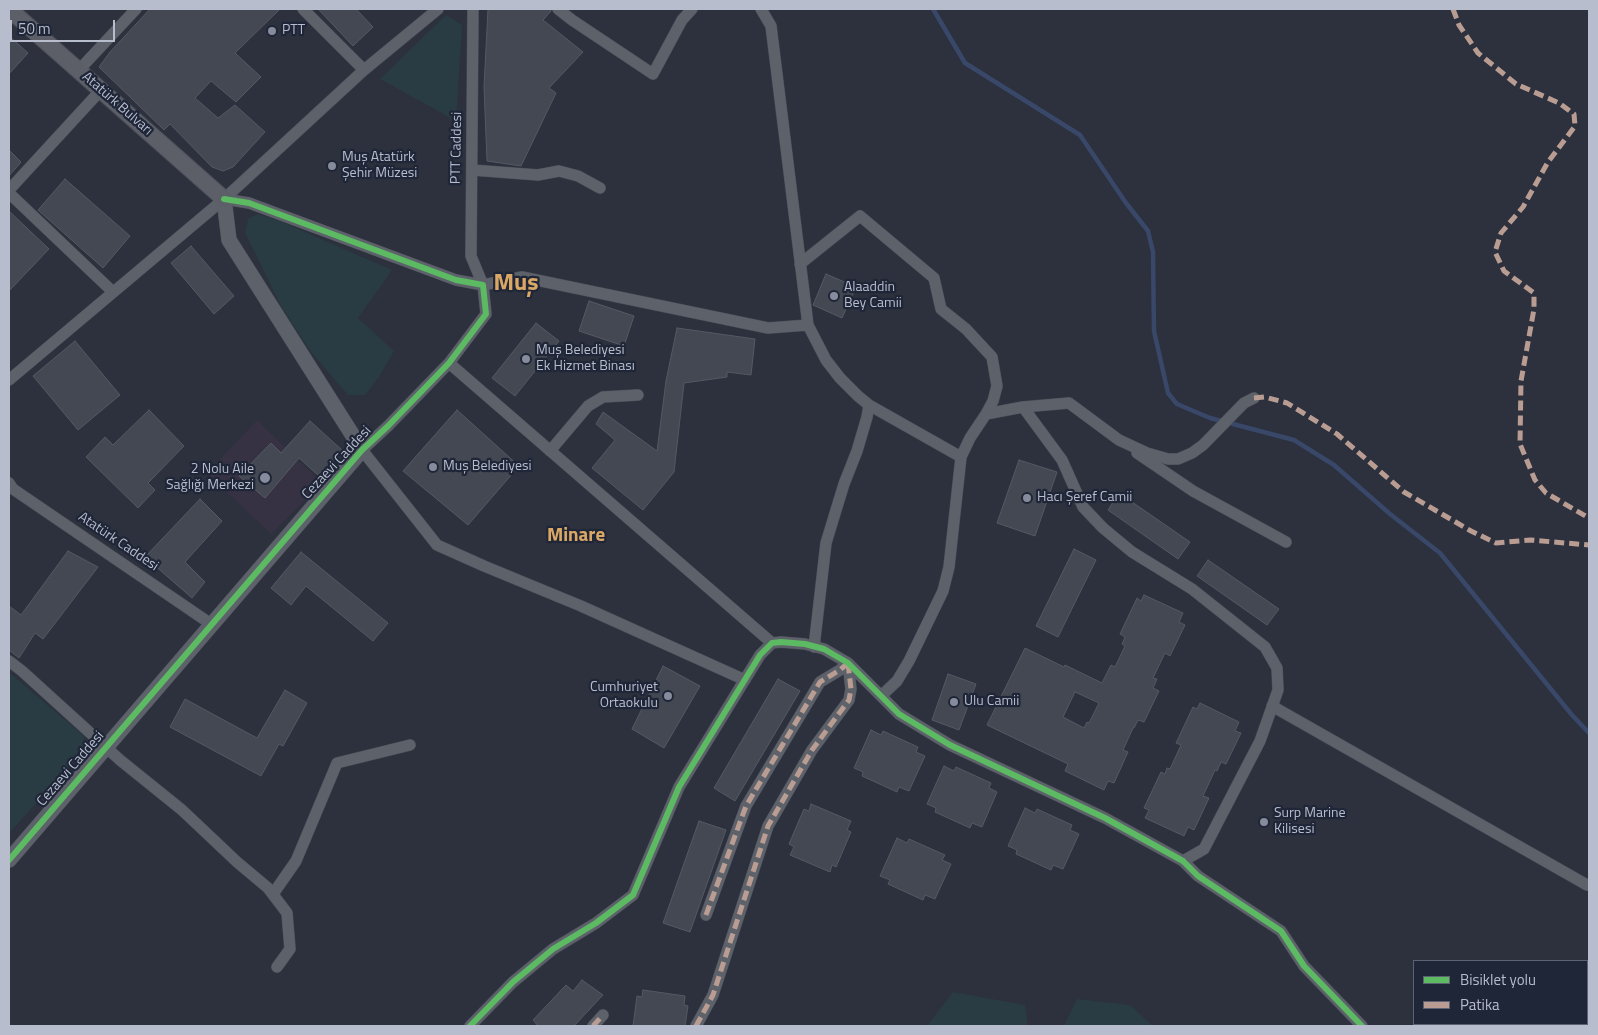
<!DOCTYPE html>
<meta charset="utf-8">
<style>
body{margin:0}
#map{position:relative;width:1598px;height:1035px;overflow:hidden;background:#2c313d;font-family:"Titillium Web",sans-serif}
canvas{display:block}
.frame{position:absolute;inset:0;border:10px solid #b7bdcd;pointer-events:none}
.legend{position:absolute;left:1413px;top:960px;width:175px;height:65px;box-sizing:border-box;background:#1f2638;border:1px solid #5c6274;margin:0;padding:6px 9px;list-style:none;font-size:15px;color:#b7bdcd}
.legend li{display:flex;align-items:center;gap:10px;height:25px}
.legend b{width:25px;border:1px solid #5c6274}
.scale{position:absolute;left:10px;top:20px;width:105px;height:22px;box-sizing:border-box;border:2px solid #b7bdcd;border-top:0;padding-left:6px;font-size:15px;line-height:18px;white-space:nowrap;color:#b7bdcd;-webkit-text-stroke:4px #1f2638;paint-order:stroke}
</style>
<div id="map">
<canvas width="1598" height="1035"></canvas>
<div class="frame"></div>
<ul class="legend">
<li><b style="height:6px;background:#5cba63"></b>Bisiklet yolu</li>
<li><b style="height:6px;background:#b99d93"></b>Patika</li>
</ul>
<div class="scale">50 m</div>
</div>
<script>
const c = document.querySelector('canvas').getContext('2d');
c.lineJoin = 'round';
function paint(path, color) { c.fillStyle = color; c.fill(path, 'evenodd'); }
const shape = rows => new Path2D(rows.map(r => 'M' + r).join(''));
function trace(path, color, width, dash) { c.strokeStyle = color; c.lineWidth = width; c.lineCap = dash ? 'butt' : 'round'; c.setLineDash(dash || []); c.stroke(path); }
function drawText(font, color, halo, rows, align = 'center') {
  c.font = font + ' "Titillium Web",sans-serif'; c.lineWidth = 4.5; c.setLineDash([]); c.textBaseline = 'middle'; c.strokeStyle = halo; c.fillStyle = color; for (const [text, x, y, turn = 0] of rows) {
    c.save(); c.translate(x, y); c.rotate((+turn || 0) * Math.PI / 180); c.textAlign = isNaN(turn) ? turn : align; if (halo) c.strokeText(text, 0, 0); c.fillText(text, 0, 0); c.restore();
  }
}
paint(shape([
 [257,420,322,483,271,534,207,473]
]), '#363243');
paint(shape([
 [446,15,462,25,456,121,380,79],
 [258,214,282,222,392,270,358,318,394,351,379,377,365,395,348,395,311,352,281,306,245,233,248,219],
 [9,674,11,674,84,736,83,752,9,833],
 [953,992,1025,1005,1028,1026,927,1026],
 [1077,999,1130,1005,1153,1026,1064,1026]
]), '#293b43');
trace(shape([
 [933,9,965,63,1080,135,1126,203,1148,231,1153,252,1154,331,1168,393,1177,404,1210,418,1294,440,1334,465,1390,514,1440,553,1572,715,1589,733]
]), '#394769', 4.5);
const building = shape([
 [150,9,280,9,235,53,261,77,236,102,211,81,195,98,218,118,235,105,265,132,233,167,223,171,212,167,170,124,164,130,99,67,110,52,150,9],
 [318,9,356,9,373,27,353,46,318,9],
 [488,9,551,9,551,11,543,20,583,52,549,88,556,93,521,166,487,161,484,87,488,9],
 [9,36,28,53,9,74,9,36],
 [9,150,21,162,9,176,9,150],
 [65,179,130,236,103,268,38,210,65,179],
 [9,211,49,249,9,291,9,211],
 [191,246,234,296,214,314,171,263,191,246],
 [826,274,856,287,842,318,813,305,826,274],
 [589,301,634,316,624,346,579,331,589,301],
 [536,323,559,341,515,396,492,378,536,323],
 [677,328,755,339,751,375,727,372,727,377,684,383,674,472,643,510,592,468,615,440,596,424,603,412,657,451,666,381,677,328],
 [75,341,120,395,78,430,33,376,75,341],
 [149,410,184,446,148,483,155,490,138,508,86,457,105,437,113,445,149,410],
 [457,410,519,466,468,525,403,471,457,410],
 [310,421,343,451,320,477,299,458,265,498,239,476,271,443,281,453,310,421],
 [1019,460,1057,472,1035,536,997,523,1019,460],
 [1119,493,1190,542,1178,559,1108,510,1119,493],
 [200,499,222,521,185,562,205,582,192,598,145,557,200,499],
 [1074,549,1096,560,1058,637,1036,626,1074,549],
 [68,551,98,567,43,639,35,633,19,658,9,650,9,606,21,615,68,551],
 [301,552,388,623,373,641,306,586,291,605,271,588,301,552],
 [1208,560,1279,609,1267,625,1197,576,1208,560],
 [1144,595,1183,613,1179,622,1185,625,1170,656,1165,653,1153,678,1157,679,1153,688,1159,691,1144,722,1138,720,1134,728,1133,728,1123,750,1128,752,1114,783,1108,781,1104,790,1065,771,1068,764,987,725,1025,648,1064,667,1065,665,1102,683,1111,665,1115,667,1125,646,1122,644,1125,637,1120,634,1137,598,1141,601,1144,595],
 [1075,692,1099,703,1089,723,1087,722,1084,728,1063,717,1075,692],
 [663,666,700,686,664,748,632,729,663,666],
 [948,674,976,684,959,730,932,720,948,674],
 [778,679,800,691,735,801,714,788,778,679],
 [285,690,307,703,283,746,279,744,261,776,170,727,185,699,257,738,285,690],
 [1200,703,1239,722,1235,731,1241,733,1226,764,1221,762,1217,771,1215,770,1203,796,1209,798,1194,830,1188,827,1184,836,1145,818,1149,810,1144,808,1161,772,1165,774,1167,768,1170,769,1181,745,1176,743,1193,707,1197,709,1200,703],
 [871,730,881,735,883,731,918,747,916,752,925,756,909,791,899,787,897,792,862,776,863,772,854,768,871,730],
 [944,766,954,771,956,767,991,783,989,788,997,792,982,827,972,823,970,828,935,812,936,808,927,804,944,766],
 [811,804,851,821,847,830,851,832,836,867,832,865,830,872,790,855,794,847,789,844,804,809,809,811,811,804],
 [1025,808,1035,813,1037,809,1072,825,1070,830,1079,834,1063,869,1053,865,1051,870,1016,854,1017,850,1008,846,1025,808],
 [699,821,726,830,690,932,663,923,699,821],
 [897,838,907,843,909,839,945,855,942,860,951,864,935,899,925,895,923,900,888,884,890,880,880,876,897,838],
 [582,980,603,995,574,1026,538,1026,533,1020,566,985,573,991,582,980],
 [643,990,685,996,684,1005,688,1006,685,1026,633,1026,637,996,642,997,643,990]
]);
paint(building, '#444852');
trace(building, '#545964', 1);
const minor = shape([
 [303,9,364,70],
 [473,9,471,256,483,285,522,277,768,328,808,325],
 [558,9,572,20,653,74,682,20,692,9],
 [761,9,771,26,808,325,826,360,840,378,858,396,869,405,961,457,949,567,943,591,909,661,897,681,881,696],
 [79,70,136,9],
 [472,170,538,175,559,171,578,176,600,188],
 [9,190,101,90],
 [9,193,113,292],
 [224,199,249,203,456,280,483,285,486,314,449,363,388,426,362,450,437,545,484,566,581,606,745,680],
 [800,264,860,216,934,278,941,309,966,329,992,357,997,386,993,401,986,414],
 [449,363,772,643],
 [9,380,224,199,364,70,438,9],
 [1023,407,1062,460,1083,507,1103,528,1132,552,1192,589,1265,647,1277,668,1278,690,1260,741,1204,849,1183,861],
 [550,451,588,406,603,397,638,395],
 [1137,453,1193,491,1286,542],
 [961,457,970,438,986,414,1023,407,1069,403,1119,440,1147,453,1168,459,1178,459,1192,453,1203,445,1244,403,1254,398],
 [9,483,13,489,211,624],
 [814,647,826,543,844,484,857,451,867,417,869,405],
 [9,661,22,671,120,760,182,810,237,862,268,888,287,913,290,949,277,967],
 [1272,706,1587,885],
 [273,894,296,861,337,763,410,745],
 [706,915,746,806,820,682,840,670,848,663],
 [470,1026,513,982,553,949,596,923,633,895,679,787,760,655,772,643,781,642,805,644,824,649,848,663,899,714,950,745,1105,818,1183,861,1198,876,1281,931,1304,966,1362,1026],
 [593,1026,603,1015],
 [696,1026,713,995,768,826,812,750,849,700,851,689,848,663]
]);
const tertiary = shape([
 [9,860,362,450,229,240,224,199]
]);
const secondary = shape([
 [9,9,224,199]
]);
trace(minor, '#494c55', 12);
trace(tertiary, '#494c55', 16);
trace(secondary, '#494c55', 18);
trace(minor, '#5d616a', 11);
trace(tertiary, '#5d616a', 15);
trace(secondary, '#5c5f68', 16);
trace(shape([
 [1453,9,1459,25,1478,53,1516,84,1559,103,1574,114,1575,126,1548,162,1523,207,1501,233,1495,252,1504,271,1534,293,1534,309,1521,381,1520,444,1535,480,1546,493,1589,518],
 [1254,398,1265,397,1287,403,1337,434,1404,492,1471,531,1496,543,1530,540,1589,545],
 [706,915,746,806,820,682,840,670,848,663],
 [593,1026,603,1015],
 [696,1026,713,995,768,826,812,750,849,700,851,689,848,663]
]), '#b99d93', 5, [10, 5]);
trace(shape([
 [9,860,362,450,388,426,449,363,486,314,483,285,456,280,249,203,224,199],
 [470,1026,513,982,553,949,596,923,633,895,679,787,760,655,772,643,781,642,805,644,824,649,848,663,899,714,950,745,1105,818,1183,861,1198,876,1281,931,1304,966,1362,1026]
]), '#5cba63', 6);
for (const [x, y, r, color] of [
 [272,31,5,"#868c9b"],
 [332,166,5,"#868c9b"],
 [834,296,5,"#868c9b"],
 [526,359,5,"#868c9b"],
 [433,467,5,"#868c9b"],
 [265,478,6,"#868c9b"],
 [1027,498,5,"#868c9b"],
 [668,696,5,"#868c9b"],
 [954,702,5,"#868c9b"],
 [1264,822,5,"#868c9b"]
]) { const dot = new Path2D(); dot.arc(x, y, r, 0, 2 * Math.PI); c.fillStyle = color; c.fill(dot); trace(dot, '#1f2638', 2); }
drawText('14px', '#b7bdcd', '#1f2638', [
 ["PTT",282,31],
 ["Muş Atatürk",342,158],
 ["Şehir Müzesi",342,174],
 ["Alaaddin",844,288],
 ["Bey Camii",844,304],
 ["Muş Belediyesi",536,351],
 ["Ek Hizmet Binası",536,367],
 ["Muş Belediyesi",443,467],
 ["2 Nolu Aile",254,470,"right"],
 ["Sağlığı Merkezi",254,486,"right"],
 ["Hacı Şeref Camii",1037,498],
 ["Cumhuriyet",658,688,"right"],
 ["Ortaokulu",658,704,"right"],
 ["Ulu Camii",964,702],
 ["Surp Marine",1274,814],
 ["Kilisesi",1274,830]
], 'left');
drawText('14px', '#b7bdcd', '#1f2638', [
 ["Atatürk Bulvarı",117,104,41],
 ["PTT Caddesi",457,148,-89],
 ["Cezaevi Caddesi",337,463,-47],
 ["Atatürk Caddesi",118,542,34],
 ["Cezaevi Caddesi",71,769,-49]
]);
drawText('bold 19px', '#dba764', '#1f2638', [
 ["Minare",576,536]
]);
drawText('bold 24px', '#dba764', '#1f2638', [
 ["Muş",516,284]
]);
</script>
